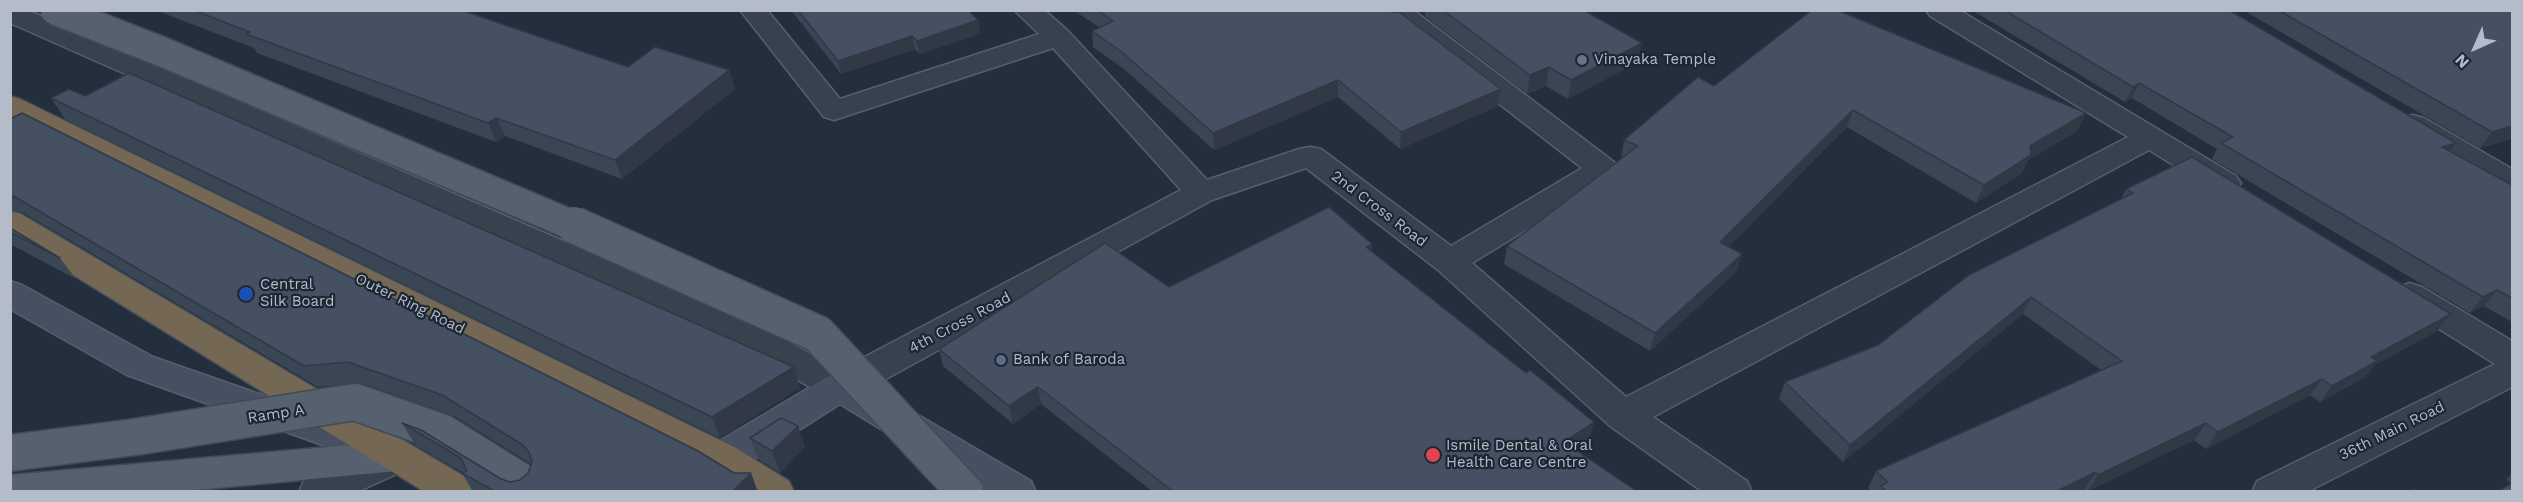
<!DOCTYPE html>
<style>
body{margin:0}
#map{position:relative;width:2523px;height:502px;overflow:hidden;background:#242f3e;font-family:"Work Sans",sans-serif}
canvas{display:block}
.frame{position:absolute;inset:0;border:12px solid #b4bcc9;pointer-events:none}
.north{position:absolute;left:2445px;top:18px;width:60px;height:60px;-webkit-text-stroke:4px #1d2633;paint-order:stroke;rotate:225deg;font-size:16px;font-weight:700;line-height:24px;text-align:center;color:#b4bcc9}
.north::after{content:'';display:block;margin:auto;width:21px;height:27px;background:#b4bcc9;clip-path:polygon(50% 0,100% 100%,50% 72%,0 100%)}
</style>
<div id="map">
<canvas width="2523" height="502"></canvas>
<div class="frame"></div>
<div class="north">N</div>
</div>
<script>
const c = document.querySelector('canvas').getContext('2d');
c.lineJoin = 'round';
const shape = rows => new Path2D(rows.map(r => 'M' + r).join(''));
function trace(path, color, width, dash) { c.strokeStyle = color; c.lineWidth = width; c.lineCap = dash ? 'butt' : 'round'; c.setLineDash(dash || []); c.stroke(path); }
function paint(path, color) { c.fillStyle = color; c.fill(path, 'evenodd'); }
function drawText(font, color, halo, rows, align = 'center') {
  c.font = font + ' "Work Sans",sans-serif'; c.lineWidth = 4.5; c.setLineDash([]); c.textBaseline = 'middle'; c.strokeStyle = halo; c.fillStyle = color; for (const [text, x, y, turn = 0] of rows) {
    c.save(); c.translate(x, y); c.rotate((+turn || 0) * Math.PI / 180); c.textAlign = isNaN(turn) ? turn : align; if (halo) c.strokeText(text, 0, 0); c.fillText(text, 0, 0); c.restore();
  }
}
const street = shape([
 [10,10,27,10,756,324,840,370,1181,190,1053,48,834,120,824,117,740,10,767,10,840,99,1039,34,1014,10,1044,10,1068,31,1207,180,1299,149,1310,147,1321,149,1451,246,1582,168,1386,16,1382,10,1413,10,1614,162,1618,169,1614,176,1472,263,1626,397,2128,137,1930,16,1926,10,1959,10,2236,176,2241,183,2236,190,2225,193,2214,190,2149,150,1653,417,1747,481,1752,492,1703,492,1610,426,1438,270,1306,168,1212,200,853,397,840,401,827,397,732,342,10,23,10,10],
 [2413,115,2424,118,2512,169,2512,192,2501,189,2402,130,2398,124,2402,118,2413,115],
 [2410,283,2422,287,2512,341,2512,387,2307,492,2252,492,2257,481,2495,364,2398,303,2393,295,2398,287,2410,283],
 [396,442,410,446,415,457,410,468,357,492,299,492,304,481,396,442]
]);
const secondary = shape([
 [10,281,22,285,153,357,383,437,389,447,383,457,370,462,127,375,10,309,10,281],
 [840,373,853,377,1031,481,1036,492,984,492,840,404,736,470,722,474,708,470,703,459,708,448,827,377,840,373]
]);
const primary = shape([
 [397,441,411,445,416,456,411,467,397,471,174,492,10,492,10,475,397,441]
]);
const highway = shape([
 [10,96,20,99,736,448,789,481,794,492,743,492,708,470,10,117,10,96],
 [10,211,21,214,472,481,477,492,425,492,10,236,10,211]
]);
trace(street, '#565f6c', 3);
trace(secondary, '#565f6c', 3);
trace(primary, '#414a57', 3);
trace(highway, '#434c59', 3);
paint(street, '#38414e');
paint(secondary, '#465061');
paint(primary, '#56606e');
paint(highway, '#746855');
const primaryBridgeFar1 = shape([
 [55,10,165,53,577,227]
]);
const primaryBridge = shape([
 [574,225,818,334,965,492],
 [10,453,135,437,355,402,443,433,523,483]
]);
trace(primaryBridgeFar1, '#414a57', 32, []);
trace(primaryBridge, '#414a57', 39, []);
trace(primaryBridgeFar1, '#56606e', 29);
trace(primaryBridge, '#56606e', 36);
paint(shape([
 [161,10,461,10,628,67,729,70,735,89,622,179,505,136,496,142,257,53,254,48,163,13],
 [791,10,968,10,978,20,980,34,919,54,915,49,841,74],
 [1073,10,1390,10,1501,89,1498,106,1400,149,1338,97,1214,150,1124,69,1093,47,1092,31,1099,27],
 [1425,10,1583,10,1638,62,1568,99,1546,86,1527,94,1425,16],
 [1975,10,2229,10,2456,143,2450,151,2512,185,2512,322,2484,306,2470,313,2212,159,2217,149,2132,98,2125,102,1975,12],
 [2243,10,2512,10,2512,139,2480,148],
 [1714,86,2086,113,2077,131,2028,160,2022,173,1976,203,1847,127,1728,247,1742,254,1736,272,1650,351,1504,264,1507,246,1622,158,1621,158,1624,140],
 [85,96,800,388,720,438,65,119,51,98],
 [10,119,758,492,473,492,462,473,463,473,415,445,402,423,501,479,510,482,520,480,528,473,531,464,454,416,361,383,318,387,22,212,10,210],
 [2126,189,2437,331,2375,365,2364,378,2320,402,2310,395,2206,449,2194,440,2088,491,2085,489,2081,492,1872,492,1868,488,1876,471,2101,370,2023,314,1843,462,1779,399,1785,382,1878,345,2121,199],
 [10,228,60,258,76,279,10,244],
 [1372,244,1372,252,1526,373,1594,422,1589,439,1575,449,1638,492,1153,492,1041,404,1013,424,943,366,939,349,1169,287],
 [750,438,805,447,780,473,758,459],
 [2512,473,2512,492,2512,483,2506,480]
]), '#3b4654');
paint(shape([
 [978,20,980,34,919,54,917,41],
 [912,36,915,49,841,74,838,61],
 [1642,43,1638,62,1568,99,1571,80],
 [1549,67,1546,86,1527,94,1530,75],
 [729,70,735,89,622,179,615,160],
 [1338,80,1338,97,1214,150,1213,133],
 [2139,83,2132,98,2125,102,2133,87],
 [1501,89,1498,106,1400,149,1401,132],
 [1853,110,1847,127,1715,261,1720,242],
 [2086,113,2077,131,2028,160,2022,173,1976,203,1984,185,2030,146],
 [496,118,505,136,496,142,488,123],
 [2512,126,2512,139,2480,148,2492,132],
 [2456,143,2445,158,2442,147],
 [1372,244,1371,261,1366,247],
 [1742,254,1736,272,1650,351,1655,333],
 [2497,290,2484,306,2470,313,2483,297],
 [2031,297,2023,314,1843,462,1850,445],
 [2451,314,2437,331,2375,365,2364,378,2320,402,2332,386,2371,357],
 [794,367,800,388,720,438,712,417],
 [2322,379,2310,395,2206,449,2218,432],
 [1038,387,1041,404,1013,424,1009,406],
 [1594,422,1589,439,1560,459,1564,442],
 [2206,423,2194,440,2088,491,2098,475],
 [798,426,805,447,780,473,772,451],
 [2096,472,2085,489,2081,492,2055,492],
 [751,473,758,492,732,492]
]), '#303945');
const building = shape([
 [193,10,461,10,628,67,655,47,729,70,615,160,496,118,488,123,246,34,250,32,193,10],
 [798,10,968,10,978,20,917,41,912,36,838,61,798,10],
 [1097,10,1390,10,1392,12,1399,12,1501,89,1401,132,1338,80,1213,133,1122,52,1092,31,1113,21,1097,10],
 [1443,10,1583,10,1642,43,1571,80,1549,67,1530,75,1443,10],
 [1812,10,1837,10,2086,113,2030,146,2031,155,1984,185,1853,110,1720,242,1742,254,1655,333,1507,246,1638,146,1624,140,1698,77,1714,86,1812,10],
 [2004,10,2229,10,2456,143,2442,147,2512,185,2512,298,2497,290,2483,297,2221,143,2233,137,2139,83,2133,87,2004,10],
 [2278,10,2512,10,2512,126,2492,132,2278,10],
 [129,73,794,367,712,417,51,98,69,89,85,96,129,73],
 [22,113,698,451,734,473,751,473,732,492,496,492,462,473,467,471,461,458,402,423,421,430,501,479,510,482,520,480,528,473,532,462,529,452,523,445,442,395,348,362,304,366,10,194,10,119,22,113],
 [2192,157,2451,314,2371,357,2377,361,2332,386,2322,379,2218,432,2206,423,2098,475,2096,472,2055,492,1887,492,1881,486,1888,482,1876,471,2122,361,2031,297,1850,445,1785,382,1878,345,1969,275,2133,193,2126,189,2192,157],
 [1329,207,1372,244,1366,247,1526,373,1530,370,1594,422,1564,442,1638,492,1174,492,1038,387,1009,406,939,349,1105,243,1169,287,1329,207],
 [10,228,60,258,10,232,10,228],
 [781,418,798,426,772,451,750,438,781,418],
 [2512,483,2512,492,2497,492,2512,483],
 [2414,489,2418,492,2409,492,2414,489]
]);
paint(building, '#455162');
trace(building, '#303945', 1.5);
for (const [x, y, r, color] of [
 [1582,60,6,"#6b7280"],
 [246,294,8,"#1a4fb4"],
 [1001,360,6,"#5c6f8a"],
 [1433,455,8,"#e0444e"]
]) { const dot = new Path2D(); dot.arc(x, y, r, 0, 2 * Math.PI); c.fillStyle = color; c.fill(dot); trace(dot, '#1d2633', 2); }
drawText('15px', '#b4bcc9', '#1d2633', [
 ["Vinayaka Temple",1594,60],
 ["Central",260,285],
 ["Silk Board",260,302],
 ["Bank of Baroda",1013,360],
 ["Ismile Dental & Oral",1446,446],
 ["Health Care Centre",1446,463]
], 'left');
drawText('15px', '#b4bcc9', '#1d2633', [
 ["2nd Cross Road",1379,209,37],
 ["Outer Ring Road",410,304,26],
 ["4th Cross Road",960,323,-28],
 ["Ramp A",276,414,-9],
 ["36th Main Road",2392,431,-26]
]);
</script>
